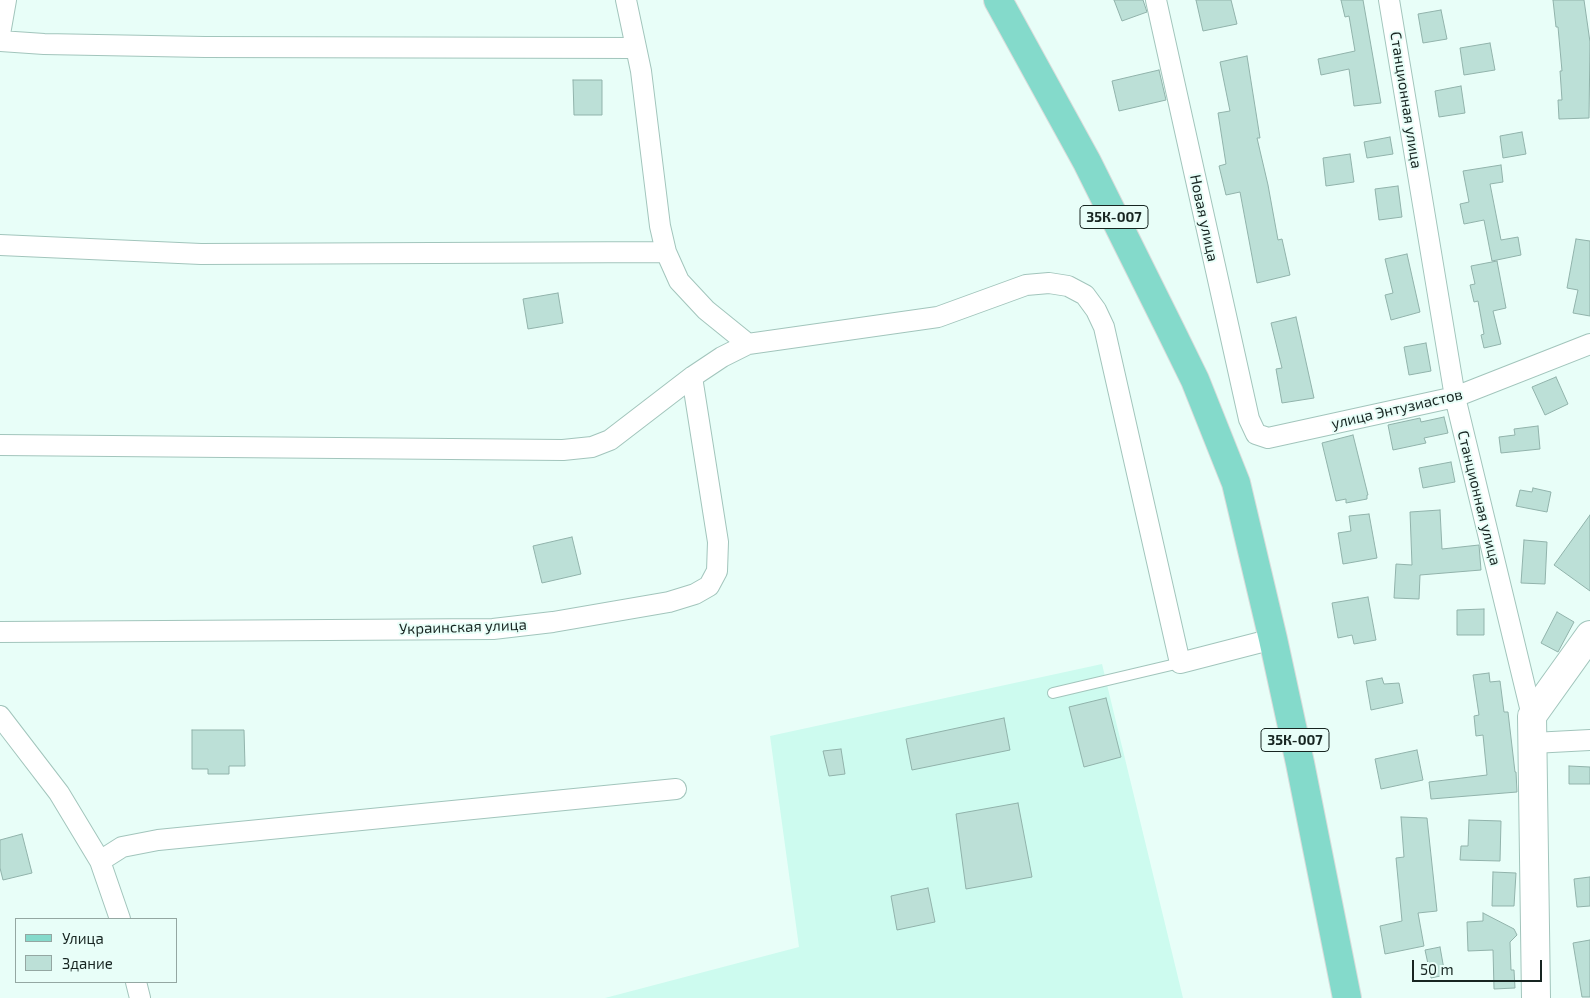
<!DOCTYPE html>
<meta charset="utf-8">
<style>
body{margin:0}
#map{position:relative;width:1590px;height:998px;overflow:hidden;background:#e8fef8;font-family:"Exo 2",sans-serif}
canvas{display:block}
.legend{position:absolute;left:15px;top:918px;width:162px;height:65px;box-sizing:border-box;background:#e8fef8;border:1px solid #94a7a2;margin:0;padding:6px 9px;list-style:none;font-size:15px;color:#172521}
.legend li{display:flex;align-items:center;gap:10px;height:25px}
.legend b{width:25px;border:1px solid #94a7a2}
.scale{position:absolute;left:1412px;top:960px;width:130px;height:22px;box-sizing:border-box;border:2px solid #172521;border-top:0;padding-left:6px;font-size:15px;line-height:18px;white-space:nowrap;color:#172521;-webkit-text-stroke:4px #e8fef8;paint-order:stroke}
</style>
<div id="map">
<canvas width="1590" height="998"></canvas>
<ul class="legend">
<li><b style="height:6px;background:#84dacb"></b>Улица</li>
<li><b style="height:14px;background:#bce0d7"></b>Здание</li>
</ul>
<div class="scale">50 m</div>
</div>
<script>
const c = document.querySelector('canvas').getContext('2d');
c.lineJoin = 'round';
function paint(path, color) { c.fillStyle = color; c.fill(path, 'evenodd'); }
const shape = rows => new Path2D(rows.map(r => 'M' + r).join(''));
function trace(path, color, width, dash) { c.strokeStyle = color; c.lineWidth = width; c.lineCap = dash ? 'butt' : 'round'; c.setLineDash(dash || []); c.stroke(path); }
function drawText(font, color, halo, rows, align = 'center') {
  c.font = font + ' "Exo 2",sans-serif'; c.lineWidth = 4; c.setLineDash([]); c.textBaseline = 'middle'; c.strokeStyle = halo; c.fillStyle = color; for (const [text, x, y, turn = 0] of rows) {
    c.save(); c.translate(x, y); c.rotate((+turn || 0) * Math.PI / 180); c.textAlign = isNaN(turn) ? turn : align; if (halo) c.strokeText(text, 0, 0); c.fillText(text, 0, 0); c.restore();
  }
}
paint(shape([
 [1102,664,1183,998,605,998,799,947,770,736]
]), '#cdfbef');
const building = shape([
 [1114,0,1143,0,1147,12,1122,21,1114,0],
 [1196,0,1231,0,1237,24,1203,31,1196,0],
 [1341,0,1363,0,1381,103,1354,106,1349,69,1321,75,1318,59,1355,51,1349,16,1345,17,1341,0],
 [1553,0,1584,0,1590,42,1589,118,1559,119,1558,100,1562,100,1560,71,1562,71,1558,27,1556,27,1553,0],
 [1441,10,1447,39,1423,43,1418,14,1441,10],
 [1490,43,1495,70,1464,75,1460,48,1490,43],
 [1247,56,1260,138,1257,138,1268,185,1278,240,1282,239,1290,275,1257,283,1240,192,1226,195,1219,166,1226,164,1218,113,1230,111,1220,62,1247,56],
 [1159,70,1166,100,1119,111,1112,81,1159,70],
 [573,80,602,80,602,115,574,115,573,80],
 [1461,86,1465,113,1439,117,1435,91,1461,86],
 [1522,132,1526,154,1503,158,1500,136,1522,132],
 [1390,137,1393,154,1367,158,1364,142,1390,137],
 [1350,154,1354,182,1326,186,1323,158,1350,154],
 [1501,165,1503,182,1490,184,1501,240,1518,237,1521,255,1492,261,1484,220,1464,224,1460,204,1469,202,1463,171,1501,165],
 [1398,186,1402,217,1379,220,1375,189,1398,186],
 [1576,239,1590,241,1590,316,1573,313,1578,290,1567,288,1576,239],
 [1407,254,1420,312,1391,320,1385,295,1393,293,1385,259,1407,254],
 [1497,261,1506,308,1493,311,1501,344,1484,348,1481,335,1484,334,1478,301,1474,302,1470,285,1475,284,1471,266,1497,261],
 [558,293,563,323,528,329,523,299,558,293],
 [1296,317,1314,398,1282,403,1276,369,1282,368,1271,323,1296,317],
 [1426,343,1431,371,1409,375,1404,347,1426,343],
 [1556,377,1568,404,1545,415,1532,387,1556,377],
 [1444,417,1448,433,1424,438,1426,443,1393,450,1388,425,1420,418,1421,422,1444,417],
 [1538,426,1540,449,1501,453,1499,437,1515,435,1514,429,1538,426],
 [1353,435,1368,495,1367,495,1367,499,1346,503,1346,499,1336,501,1322,443,1353,435],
 [1451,462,1455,482,1423,488,1419,468,1451,462],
 [1533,488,1551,492,1547,512,1516,506,1520,490,1532,492,1533,488],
 [1440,510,1442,549,1479,545,1481,570,1420,575,1419,599,1394,598,1396,564,1412,565,1410,512,1440,510],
 [1369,514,1377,558,1343,564,1338,533,1351,531,1349,516,1369,514],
 [1590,515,1590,591,1554,565,1590,515],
 [572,537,581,574,542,583,533,546,572,537],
 [1524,540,1547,542,1545,584,1521,583,1524,540],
 [1368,597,1376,640,1354,644,1352,635,1338,638,1332,603,1368,597],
 [1484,609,1484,635,1457,635,1457,610,1484,609],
 [1557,612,1574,622,1558,652,1541,643,1557,612],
 [1489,673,1490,682,1500,681,1504,712,1508,712,1515,772,1516,772,1517,792,1431,799,1429,782,1487,775,1483,735,1476,736,1474,716,1479,715,1473,675,1489,673],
 [1382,678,1384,684,1399,683,1403,703,1371,710,1366,681,1382,678],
 [1106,698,1121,757,1084,767,1069,707,1106,698],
 [1004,718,1010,750,912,770,906,739,1004,718],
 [192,730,244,730,245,766,229,766,229,774,208,774,208,769,192,769,192,730],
 [841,749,845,774,829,776,823,751,841,749],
 [1417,750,1423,780,1381,789,1375,759,1417,750],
 [1569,766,1590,767,1590,784,1569,784,1569,766],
 [1018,803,1032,877,966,889,956,814,1018,803],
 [1401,817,1427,818,1437,911,1418,913,1424,946,1385,954,1380,926,1402,921,1396,858,1404,857,1401,817],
 [1469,820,1501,821,1500,861,1460,860,1461,846,1468,846,1469,820],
 [22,834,32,873,3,880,0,868,0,840,22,834],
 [1493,872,1516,873,1514,906,1492,906,1493,872],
 [1590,877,1590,906,1577,907,1574,879,1590,877],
 [928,888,935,922,897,930,891,896,928,888],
 [1483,913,1514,929,1517,935,1510,942,1511,970,1514,970,1515,988,1494,989,1493,950,1468,951,1467,922,1483,921,1483,913],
 [1590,940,1590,997,1582,997,1573,943,1590,940],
 [1440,947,1445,975,1431,978,1425,950,1440,947]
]);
paint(building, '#bce0d7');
trace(building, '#91b3ab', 1);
const lane = shape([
 [1053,693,1180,663]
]);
const street = shape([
 [626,0,641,71,660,226,666,252,679,281,706,310,748,344],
 [1156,0,1249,419,1256,434,1268,438,1455,397,1590,344],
 [1389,0,1455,397,1532,716],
 [0,34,6,0],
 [0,41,44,44,205,47,636,48],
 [0,245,201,254,666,252],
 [0,445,563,450,592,447,610,440,692,377,722,357,748,344,938,317,1026,285,1049,283,1068,286,1085,295,1096,310,1104,327,1180,663,1273,639],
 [0,632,493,629,553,622,669,602,695,594,709,586,717,571,718,542,692,377],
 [0,716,59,793,100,861,120,919],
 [1533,743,1590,740],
 [100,861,122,847,158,840,676,789],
 [136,982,140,998]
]);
const secondary = shape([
 [1536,998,1532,716,1590,635]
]);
const primary = shape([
 [998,0,1087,162,1170,329,1195,380,1236,483,1273,639,1300,763,1347,998]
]);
trace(lane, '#a2c5bc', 12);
trace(street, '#a2c5bc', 22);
trace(secondary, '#a2c5bc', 30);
trace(primary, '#dadcdb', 30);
trace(lane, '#fff', 10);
trace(street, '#fff', 20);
trace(secondary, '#fff', 28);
trace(primary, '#84dacb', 28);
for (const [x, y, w] of [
 [1114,217,68],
 [1295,740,68]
]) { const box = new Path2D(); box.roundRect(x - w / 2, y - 11.5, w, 23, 4); c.fillStyle = '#e8fef8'; c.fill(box); trace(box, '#172521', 1); }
drawText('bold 14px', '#172521', null, [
 ["35К-007",1114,217],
 ["35К-007",1295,740]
]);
drawText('15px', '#172521', '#e8fef8', [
 ["Станционная улица",1406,100,81],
 ["Новая улица",1204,218,78],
 ["улица Энтузиастов",1397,409,-13],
 ["Станционная улица",1479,498,76],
 ["Украинская улица",463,627,-2]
]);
</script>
